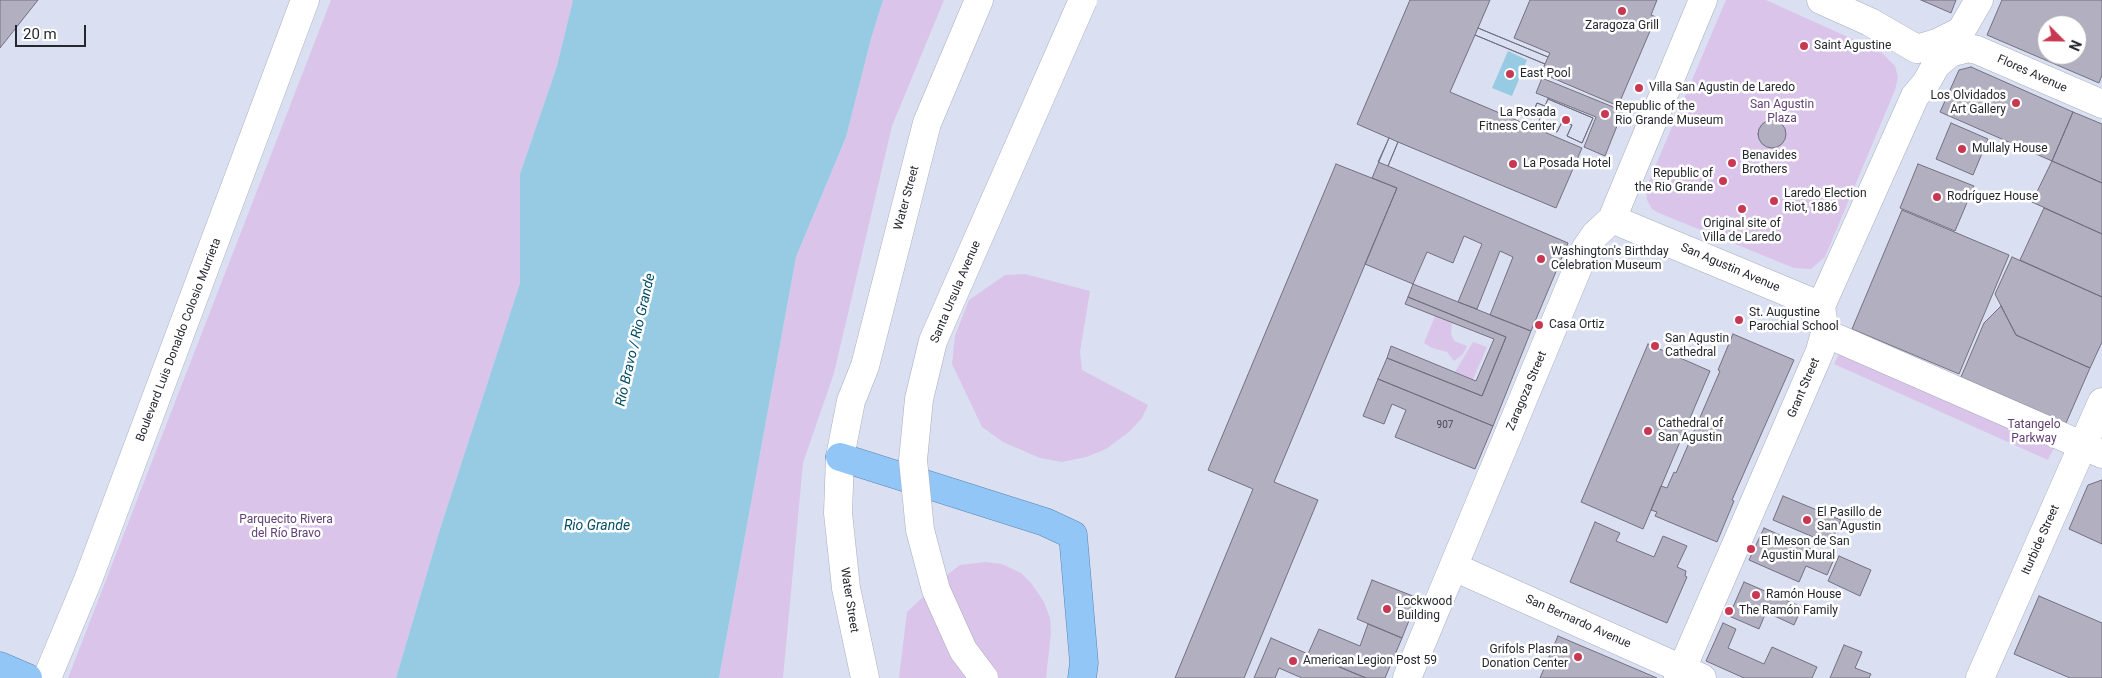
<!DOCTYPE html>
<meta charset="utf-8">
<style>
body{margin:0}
#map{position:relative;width:2102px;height:678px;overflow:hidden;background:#dae0f1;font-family:Roboto,sans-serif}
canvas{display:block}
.north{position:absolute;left:2037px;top:15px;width:50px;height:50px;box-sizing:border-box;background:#fff;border:1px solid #a8a9ab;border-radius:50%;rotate:113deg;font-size:14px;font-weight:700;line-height:20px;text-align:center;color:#26282e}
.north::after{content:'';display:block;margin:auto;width:18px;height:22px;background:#c83852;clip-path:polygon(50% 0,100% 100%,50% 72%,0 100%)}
.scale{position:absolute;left:15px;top:25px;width:71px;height:22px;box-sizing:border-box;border:2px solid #26282e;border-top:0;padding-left:6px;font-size:15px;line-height:18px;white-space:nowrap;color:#26282e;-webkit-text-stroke:4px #fff;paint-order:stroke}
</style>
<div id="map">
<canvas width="2102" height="678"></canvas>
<div class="north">N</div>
<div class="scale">20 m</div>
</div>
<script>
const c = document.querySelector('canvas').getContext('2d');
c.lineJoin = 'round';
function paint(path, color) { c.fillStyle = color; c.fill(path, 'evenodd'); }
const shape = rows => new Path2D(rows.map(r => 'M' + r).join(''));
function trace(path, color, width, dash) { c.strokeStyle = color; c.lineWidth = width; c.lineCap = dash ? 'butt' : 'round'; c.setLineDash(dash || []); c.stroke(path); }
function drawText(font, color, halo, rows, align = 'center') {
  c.font = font + ' Roboto,sans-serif'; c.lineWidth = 5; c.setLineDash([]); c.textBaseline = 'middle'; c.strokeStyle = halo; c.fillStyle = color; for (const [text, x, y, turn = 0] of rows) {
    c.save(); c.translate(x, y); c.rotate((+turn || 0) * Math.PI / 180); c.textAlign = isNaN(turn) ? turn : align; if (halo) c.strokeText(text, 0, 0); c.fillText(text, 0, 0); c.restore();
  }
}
paint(shape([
 [331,0,573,0,557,66,520,174,520,283,440,529,396,678,68,678],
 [883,0,944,0,892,126,834,373,803,463,783,678,719,678,796,257,846,137,871,39],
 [1726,0,1766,0,1881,52,1895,66,1898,77,1895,90,1825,257,1811,269,1794,268,1659,213,1652,209,1647,200,1646,188],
 [1025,274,1090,291,1080,352,1082,370,1148,405,1142,418,1129,432,1106,449,1086,457,1062,462,1040,458,1003,442,982,427,952,364,955,336,969,300,1005,275],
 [1435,316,1452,323,1451,334,1454,341,1467,346,1463,354,1454,361,1447,352,1432,348,1424,343],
 [1852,329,2066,423,2048,460,1834,364],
 [1473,342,1487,347,1473,379,1455,372],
 [985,562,1002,564,1021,573,1031,583,1044,602,1050,618,1051,633,1046,678,899,678,907,612,942,579,960,565]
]), '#dbc4e9');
paint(shape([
 [573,0,883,0,871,39,846,137,796,257,719,678,396,678,440,529,520,283,520,174,557,66],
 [1508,51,1527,60,1512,96,1492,88]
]), '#97cbe3');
const building = shape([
 [0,0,38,0,0,48,0,0],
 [1410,0,1490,0,1478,28,1548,57,1550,53,1514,38,1530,0,1657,0,1651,15,1656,17,1618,106,1541,73,1545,64,1475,35,1450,92,1582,148,1556,208,1398,142,1388,166,1568,243,1531,331,1490,315,1513,257,1500,251,1477,309,1458,302,1482,244,1464,236,1453,263,1427,252,1413,284,1365,264,1397,188,1372,178,1389,138,1357,124,1410,0],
 [1921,0,1956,0,1951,13,1921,0],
 [2002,0,2102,0,2102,75,2099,83,1987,35,2002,0],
 [2047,25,2077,25,2077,55,2047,55,2047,25],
 [1478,28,1548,57,1545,64,1475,35,1478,28],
 [1971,67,2073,112,2052,161,1940,112,1959,70,1971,67],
 [1542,78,1623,111,1605,156,1584,147,1596,117,1536,93,1542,78],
 [1548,99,1593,118,1582,143,1567,136,1572,125,1562,122,1557,132,1538,124,1540,118,1532,115,1537,103,1545,106,1548,99],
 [1548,99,1593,118,1582,143,1567,136,1572,125,1562,122,1557,132,1538,124,1540,118,1532,115,1537,103,1545,106,1548,99],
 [2073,112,2102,124,2102,183,2052,161,2073,112],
 '1758 134a14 14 0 1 1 28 0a14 14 0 1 1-28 0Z',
 [1951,123,1988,139,1973,175,1936,159,1951,123],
 [1389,138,1398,142,1388,166,1378,162,1389,138],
 [2052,161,2102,183,2102,234,2032,202,2052,161],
 [1336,164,1397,188,1274,482,1318,500,1244,678,1175,678,1253,489,1208,470,1336,164],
 [1918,164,1974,186,1955,231,1900,208,1918,164],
 [2044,208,2102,234,2102,297,2020,260,2044,208],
 [1902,210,2009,255,1959,374,1852,329,1902,210],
 [2012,257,2102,297,2102,342,2090,368,2016,335,1995,294,2012,257],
 [1413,284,1531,331,1493,426,1378,379,1387,358,1482,396,1506,337,1408,297,1413,284],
 [1408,297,1506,337,1482,396,1387,358,1391,346,1476,381,1494,339,1405,304,1408,297],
 [2001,306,2016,335,2090,368,2066,423,1961,377,1984,323,2001,306],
 [1733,334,1794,360,1732,500,1734,501,1717,542,1655,516,1657,512,1651,510,1661,486,1667,488,1674,472,1676,473,1720,371,1718,370,1733,334],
 [1648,344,1710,371,1643,529,1581,502,1648,344],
 [1378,379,1493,426,1475,469,1395,437,1406,410,1392,404,1384,424,1363,416,1378,379],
 [2102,480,2102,544,2069,529,2088,485,2102,480],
 [1783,496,1841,520,1830,544,1773,520,1783,496],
 [1595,522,1620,533,1616,541,1654,557,1663,536,1687,546,1677,567,1686,571,1685,576,1687,577,1667,623,1570,582,1595,522],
 [1764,528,1834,559,1827,575,1806,566,1799,582,1749,560,1764,528],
 [1839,556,1871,570,1860,596,1828,581,1839,556],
 [1372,580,1418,598,1402,638,1357,619,1372,580],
 [1744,582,1802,607,1794,625,1766,612,1759,629,1729,616,1744,582],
 [2039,596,2102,623,2102,678,2070,678,2014,654,2039,596],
 [1723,623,1736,629,1728,648,1764,664,1772,647,1817,667,1812,678,1744,678,1706,661,1723,623],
 [1368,624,1402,638,1385,678,1366,678,1308,654,1319,629,1360,646,1368,624],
 [1558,636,1657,678,1540,678,1558,636],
 [1271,638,1308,654,1366,678,1302,678,1279,668,1275,678,1254,678,1271,638],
 [1844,645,1862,652,1855,668,1871,674,1869,678,1830,678,1844,645]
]);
paint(building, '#b1afc0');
trace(building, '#727080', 1);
const minor = shape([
 [1821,0,1870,22,1917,49,1937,43,1961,31,1979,0],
 [1612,219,1821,306],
 [1825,333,2102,454],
 [1454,567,1702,678],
 [1407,678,1586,248,1595,235,1612,219,1703,0],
 [1678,678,1820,351,1825,333,1821,306,1915,96,1926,83,1936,65,1950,53,1968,48,1977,50,2102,104],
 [1980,678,2102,402]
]);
const tertiary = shape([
 [865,678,846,588,838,513,840,457,851,401,865,366,927,123,979,0]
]);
const secondary = shape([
 [47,678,88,580,305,0]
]);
const trunk = shape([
 [840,457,1045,522,1073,535,1084,663,1082,678],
 [0,666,28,678]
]);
trace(minor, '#a7adbd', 29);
trace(tertiary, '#a7adbd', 29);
trace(secondary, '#a7adbd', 29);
trace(trunk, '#5a85af', 29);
trace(minor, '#fff', 28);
trace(tertiary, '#fff', 28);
trace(secondary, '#fff', 28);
trace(trunk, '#92c6f7', 28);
const secondaryBridge = shape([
 [984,678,963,650,936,590,920,530,913,460,919,399,933,341,1083,0]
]);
trace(secondaryBridge, '#a7adbd', 29, []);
trace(secondaryBridge, '#fff', 28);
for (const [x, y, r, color] of [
 [1622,11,5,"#c83852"],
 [1804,46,5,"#c83852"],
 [1510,74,5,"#c83852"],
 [1639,88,5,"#c83852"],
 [2016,103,5,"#c83852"],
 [1605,114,5,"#c83852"],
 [1566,120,5,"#c83852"],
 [1962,149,5,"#c83852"],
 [1732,163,5,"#c83852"],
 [1513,164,5,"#c83852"],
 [1723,181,5,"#c83852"],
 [1937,197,5,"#c83852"],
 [1774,201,5,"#c83852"],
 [1742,209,5,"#c83852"],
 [1541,259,5,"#c83852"],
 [1739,320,5,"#c83852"],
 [1539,325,5,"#c83852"],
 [1655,346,5,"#c83852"],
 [1648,431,5,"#c83852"],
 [1807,520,5,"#c83852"],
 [1751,549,5,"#c83852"],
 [1756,595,5,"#c83852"],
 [1387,609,5,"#c83852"],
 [1729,611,5,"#c83852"],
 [1578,657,5,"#c83852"],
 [1293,661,5,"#c83852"]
]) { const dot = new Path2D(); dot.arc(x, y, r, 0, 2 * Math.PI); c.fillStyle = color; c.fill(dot); trace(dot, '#fff', 2); }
drawText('10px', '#494a52', null, [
 ["907",1445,425]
]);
drawText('12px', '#26282e', '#fff', [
 ["Zaragoza Grill",1622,26,"center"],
 ["Saint Agustine",1814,46],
 ["East Pool",1520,74],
 ["Villa San Agustin de Laredo",1649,88],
 ["Los Olvidados",2006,96,"right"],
 ["Art Gallery",2006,110,"right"],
 ["Republic of the",1615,107],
 ["Rio Grande Museum",1615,121],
 ["La Posada",1556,113,"right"],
 ["Fitness Center",1556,127,"right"],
 ["Mullaly House",1972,149],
 ["Benavides",1742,156],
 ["Brothers",1742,170],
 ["La Posada Hotel",1523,164],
 ["Republic of",1713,174,"right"],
 ["the Rio Grande",1713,188,"right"],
 ["Laredo Election",1784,194],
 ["Riot, 1886",1784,208],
 ["Rodríguez House",1947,197],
 ["Original site of",1742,224,"center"],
 ["Villa de Laredo",1742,238,"center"],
 ["Washington's Birthday",1551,252],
 ["Celebration Museum",1551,266],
 ["St. Augustine",1749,313],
 ["Parochial School",1749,327],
 ["Casa Ortiz",1549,325],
 ["San Agustin",1665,339],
 ["Cathedral",1665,353],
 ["Cathedral of",1658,424],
 ["San Agustin",1658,438],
 ["El Pasillo de",1817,513],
 ["San Agustin",1817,527],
 ["El Meson de San",1761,542],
 ["Agustin Mural",1761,556],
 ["Ramón House",1766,595],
 ["Lockwood",1397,602],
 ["Building",1397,616],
 ["The Ramón Family",1739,611],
 ["Grifols Plasma",1568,650,"right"],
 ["Donation Center",1568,664,"right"],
 ["American Legion Post 59",1303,661]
], 'left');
drawText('12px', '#26282e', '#fff', [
 ["Flores Avenue",2032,74,24],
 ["Water Street",907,198,-75],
 ["San Agustin Avenue",1730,268,23],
 ["Santa Ursula Avenue",956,292,-67],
 ["Boulevard Luis Donaldo Colosio Murrieta",179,340,-69],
 ["Grant Street",1804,388,-67],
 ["Zaragoza Street",1527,391,-67],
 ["Iturbide Street",2041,540,-66],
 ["Water Street",849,600,81],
 ["San Bernardo Avenue",1578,622,24]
]);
drawText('12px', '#614075', '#fff', [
 ["San Agustin",1782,105],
 ["Plaza",1782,119],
 ["Tatangelo",2034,425],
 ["Parkway",2034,439],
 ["Parquecito Rivera",286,520],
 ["del Río Bravo",286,534]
]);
drawText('italic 14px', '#034d65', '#fff', [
 ["Río Bravo / Rio Grande",636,340,-77],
 ["Rio Grande",597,526]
]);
</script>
